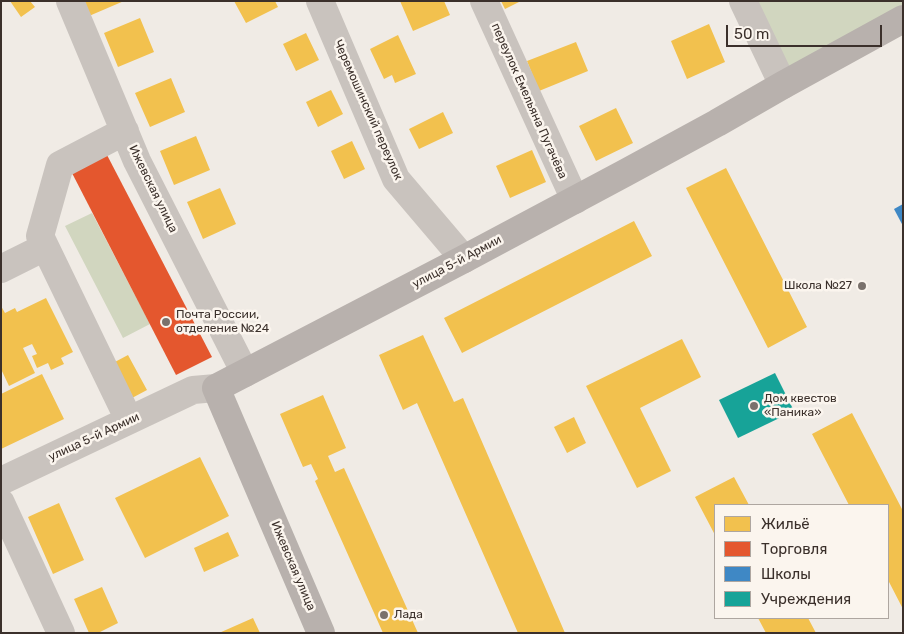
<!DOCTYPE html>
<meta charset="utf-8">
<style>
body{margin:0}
#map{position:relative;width:904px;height:634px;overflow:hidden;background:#f0ebe5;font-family:Rubik,sans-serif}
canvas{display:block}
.frame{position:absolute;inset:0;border:2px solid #3b302b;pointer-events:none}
.legend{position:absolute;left:714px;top:504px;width:175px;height:115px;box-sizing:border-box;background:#fbf5ee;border:1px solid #aea6a0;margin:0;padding:6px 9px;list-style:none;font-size:15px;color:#3b302b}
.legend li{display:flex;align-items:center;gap:10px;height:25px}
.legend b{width:25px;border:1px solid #aea6a0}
.scale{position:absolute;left:726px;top:25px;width:156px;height:22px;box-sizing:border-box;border:2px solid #3b302b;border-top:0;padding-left:6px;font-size:15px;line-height:18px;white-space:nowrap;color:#3b302b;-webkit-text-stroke:4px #fbf5ee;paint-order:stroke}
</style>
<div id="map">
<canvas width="904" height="634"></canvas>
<div class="frame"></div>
<ul class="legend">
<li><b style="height:14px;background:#f2c14e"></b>Жильё</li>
<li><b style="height:14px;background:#e4572e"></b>Торговля</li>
<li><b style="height:14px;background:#3f88c5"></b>Школы</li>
<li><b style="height:14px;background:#17a398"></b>Учреждения</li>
</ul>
<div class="scale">50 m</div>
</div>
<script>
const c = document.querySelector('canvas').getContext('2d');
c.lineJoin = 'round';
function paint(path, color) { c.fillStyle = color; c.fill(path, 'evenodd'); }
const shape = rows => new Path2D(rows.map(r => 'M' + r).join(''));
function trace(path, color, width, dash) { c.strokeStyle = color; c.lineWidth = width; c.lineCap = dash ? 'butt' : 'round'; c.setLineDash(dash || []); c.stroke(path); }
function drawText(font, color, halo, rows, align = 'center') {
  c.font = font + ' Rubik,sans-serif'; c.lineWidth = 5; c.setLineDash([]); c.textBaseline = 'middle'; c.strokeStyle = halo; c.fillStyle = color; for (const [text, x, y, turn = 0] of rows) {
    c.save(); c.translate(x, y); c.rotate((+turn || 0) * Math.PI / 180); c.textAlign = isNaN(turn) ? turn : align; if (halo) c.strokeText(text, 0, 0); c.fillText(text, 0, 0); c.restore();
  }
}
paint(shape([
 [754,1,903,1,903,5,786,70],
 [92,213,150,324,123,338,65,226]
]), '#d1d6bf');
paint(shape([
 [10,1,30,1,35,7,21,17],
 [82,1,124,1,89,16],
 [234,1,275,1,278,7,246,23],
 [400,1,444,1,450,15,413,31],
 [501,1,521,1,505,9],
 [140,18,154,52,118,67,104,33],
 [709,24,725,62,687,79,671,41],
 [306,33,319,60,296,71,283,44],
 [398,35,416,74,395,83,392,75,384,79,370,49],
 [576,42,588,71,539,91,527,61],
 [171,78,185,112,150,127,135,93],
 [331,90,343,114,318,127,306,102],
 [616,108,633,143,596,161,579,126],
 [443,112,453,133,419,149,409,129],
 [196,136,210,170,174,185,160,151],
 [352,141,365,169,344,179,331,151],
 [532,150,546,182,510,198,496,166],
 [726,168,807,327,768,348,686,188],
 [220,188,236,224,203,239,187,202],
 [634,221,652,256,462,353,444,318],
 [46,298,73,352,61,358,64,364,51,370,48,363,37,368,32,356,37,354,32,344,23,348,35,373,9,386,1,369,1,306,5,313,15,308,17,312],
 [423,335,454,402,463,398,565,633,518,633,417,403,403,410,379,355],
 [682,339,701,377,640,408,671,471,637,488,586,386],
 [128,355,147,390,132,398,113,363],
 [42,374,64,419,1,449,1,394],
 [323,395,346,448,328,456,335,472,344,468,418,633,383,633,315,481,318,479,311,464,303,467,280,414],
 [852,413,903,511,903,609,888,580,888,505,849,505,812,434],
 [574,417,586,443,567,453,554,427],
 [200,457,229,516,145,558,115,498],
 [734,477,749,505,715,505,715,535,695,497],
 [59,503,84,560,53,574,28,517],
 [228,532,239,556,204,572,194,548],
 [102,587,118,623,98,633,89,633,74,599],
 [253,618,260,633,219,633],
 [758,618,808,618,816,633,766,633]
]), '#f2c14e');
paint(shape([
 [107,155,212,357,176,375,72,173]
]), '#e4572e');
paint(shape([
 [903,204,903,226,894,209]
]), '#3f88c5');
paint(shape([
 [775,373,794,411,738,438,719,400]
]), '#17a398');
trace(shape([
 [70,1,137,161,245,373],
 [320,1,396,179,464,259],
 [484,1,575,200],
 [743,1,783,85],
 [125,131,60,165,40,236,129,420],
 [1,269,45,247],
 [1,481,193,390,216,388],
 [1,503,61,633]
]), '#c9c3be', 28);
trace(shape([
 [321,633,216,388,464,259,625,173,717,123,783,85,903,19]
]), '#b8b1ad', 28);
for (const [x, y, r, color] of [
 [862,286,5,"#7a716c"],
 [166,322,5,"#7a716c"],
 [754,406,5,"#7a716c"],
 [384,615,5,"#7a716c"]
]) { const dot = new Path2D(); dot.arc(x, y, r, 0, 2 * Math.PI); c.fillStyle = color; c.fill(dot); trace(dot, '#fbf5ee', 2); }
drawText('12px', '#3b302b', '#fbf5ee', [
 ["переулок Емельяна Пугачёва",529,101,66],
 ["Черемошинский переулок",368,110,66],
 ["Ижевская улица",153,189,64],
 ["улица 5-й Армии",457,262,-28],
 ["улица 5-й Армии",94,437,-25],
 ["Ижевская улица",293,566,67]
]);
drawText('12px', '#3b302b', '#fbf5ee', [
 ["Школа №27",852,286,"right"],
 ["Почта России,",176,315],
 ["отделение №24",176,329],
 ["Дом квестов",764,399],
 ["«Паника»",764,413],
 ["Лада",394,615]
], 'left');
</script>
